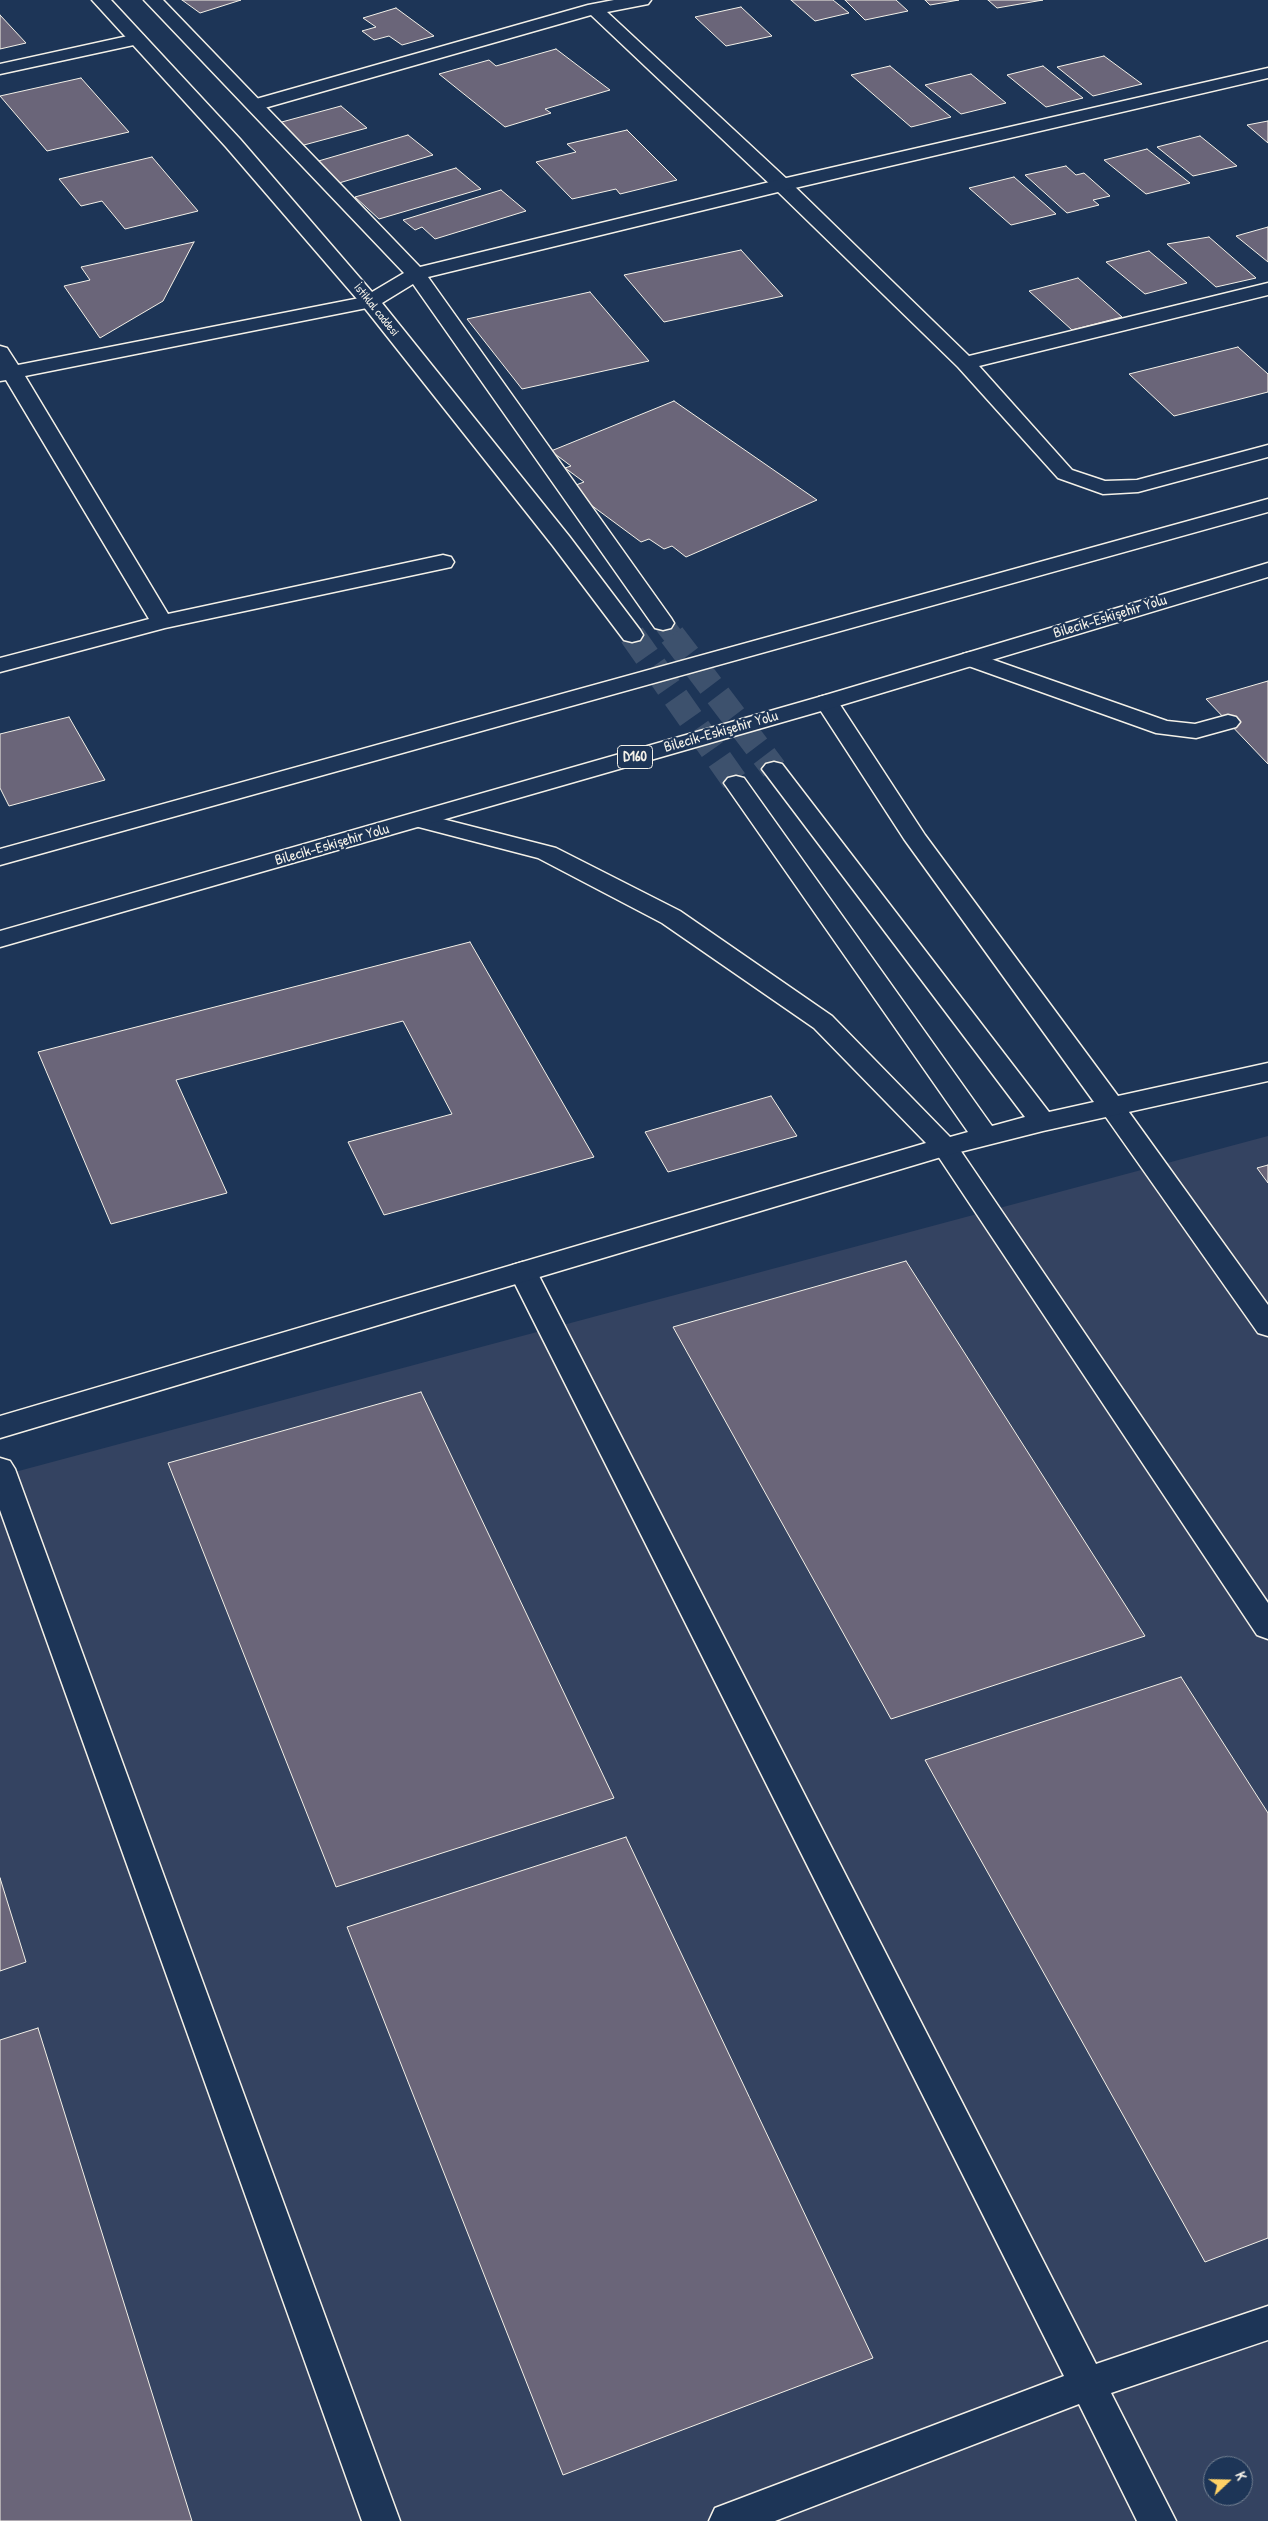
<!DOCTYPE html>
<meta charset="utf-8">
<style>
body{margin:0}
#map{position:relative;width:1268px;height:2521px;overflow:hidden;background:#1d3557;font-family:"Patrick Hand",sans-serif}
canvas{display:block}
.north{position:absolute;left:1203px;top:2456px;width:50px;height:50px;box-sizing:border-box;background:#1d3557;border:1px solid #738091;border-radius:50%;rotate:69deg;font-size:14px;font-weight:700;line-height:20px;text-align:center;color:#f4f1e8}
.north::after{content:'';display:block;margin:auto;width:18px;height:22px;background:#ffd166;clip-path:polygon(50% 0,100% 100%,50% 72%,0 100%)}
</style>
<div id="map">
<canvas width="1268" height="2521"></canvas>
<div class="north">K</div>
</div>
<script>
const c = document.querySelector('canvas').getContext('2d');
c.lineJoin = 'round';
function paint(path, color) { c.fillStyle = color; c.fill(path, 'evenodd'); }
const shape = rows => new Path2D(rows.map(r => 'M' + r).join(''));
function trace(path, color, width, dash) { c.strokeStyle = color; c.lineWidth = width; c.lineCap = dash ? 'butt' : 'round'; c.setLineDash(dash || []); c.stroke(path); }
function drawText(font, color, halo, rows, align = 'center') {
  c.font = font + ' "Patrick Hand",sans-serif'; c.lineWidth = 4.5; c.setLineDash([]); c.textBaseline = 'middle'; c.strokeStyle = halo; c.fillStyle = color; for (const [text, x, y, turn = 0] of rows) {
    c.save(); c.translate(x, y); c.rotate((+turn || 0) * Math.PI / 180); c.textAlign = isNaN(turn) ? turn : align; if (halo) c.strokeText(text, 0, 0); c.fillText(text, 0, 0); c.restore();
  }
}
paint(shape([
 [1268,1136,1268,2521,0,2521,0,1476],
 [1213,2466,1243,2466,1243,2496,1213,2496]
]), '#344361');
const building = shape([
 [182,0,241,0,200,13,182,0],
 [791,0,833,0,849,13,815,21,791,0],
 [845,0,896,0,908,11,865,20,845,0],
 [925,0,959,0,930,5,925,0],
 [988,0,1043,0,997,8,988,0],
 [741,7,772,36,726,46,695,17,741,7],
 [396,8,434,36,402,45,389,36,374,40,362,31,376,27,363,18,396,8],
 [0,15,26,43,0,49,0,15],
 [556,49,610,90,545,109,551,113,505,127,439,74,489,60,496,66,556,49],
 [1104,56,1142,84,1093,96,1057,67,1104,56],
 [890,66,951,117,911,127,851,75,890,66],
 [1043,66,1083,98,1046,107,1007,75,1043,66],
 [971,74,1006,103,961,114,925,85,971,74],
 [81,78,129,132,47,151,0,96,81,78],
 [341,106,367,128,304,145,278,123,341,106],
 [1268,121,1268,143,1247,125,1268,121],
 [627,130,677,180,620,194,616,189,572,199,536,162,576,152,567,144,627,130],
 [408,135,433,155,339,183,315,162,408,135],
 [1200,136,1237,166,1193,176,1157,147,1200,136],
 [1147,149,1190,183,1146,194,1104,160,1147,149],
 [152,157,198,211,125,229,102,201,81,206,59,179,152,157],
 [1066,166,1076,175,1084,173,1110,196,1093,200,1099,205,1067,213,1025,175,1066,166],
 [456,168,481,189,379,219,355,197,456,168],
 [1014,177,1056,214,1011,225,969,188,1014,177],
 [501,190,526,211,435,239,422,227,415,230,403,220,501,190],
 [1268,227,1268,262,1236,236,1268,227],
 [1209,237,1256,278,1216,287,1167,244,1209,237],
 [194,242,163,301,100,338,64,286,90,280,81,267,194,242],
 [741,250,783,296,664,322,624,275,741,250],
 [1149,251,1187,283,1145,294,1106,262,1149,251],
 [1078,278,1122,317,1072,330,1029,291,1078,278],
 [590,292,649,361,522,389,467,319,590,292],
 [1238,347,1268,374,1268,392,1174,416,1129,374,1238,347],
 [674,401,817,500,686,557,672,546,664,549,649,539,641,542,568,488,584,482,565,468,571,466,551,451,674,401],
 [1268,681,1268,764,1206,699,1268,681],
 [69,717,105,780,9,806,0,788,0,734,69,717],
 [470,942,594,1157,384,1215,348,1142,452,1114,403,1021,176,1080,227,1193,111,1224,38,1052,470,942],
 [771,1096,797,1136,668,1172,645,1132,771,1096],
 [1268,1165,1268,1183,1257,1168,1268,1165],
 [906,1261,1145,1636,891,1719,673,1327,906,1261],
 [421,1392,614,1798,336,1887,168,1463,421,1392],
 [1181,1677,1268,1813,1268,2238,1205,2262,925,1760,1181,1677],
 [626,1837,873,2358,563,2475,347,1927,626,1837],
 [0,1878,26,1962,0,1971,0,1878],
 [38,2028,192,2521,0,2521,0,2040,38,2028]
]);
paint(building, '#6a6579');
trace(building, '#f4f1e8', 1);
trace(shape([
 [663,623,673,636]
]), '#3d516d', 20, [20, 10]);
trace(shape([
 [632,635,736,783],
 [672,635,774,769]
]), '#3d516d', 26, [26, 12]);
const lane = shape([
 [971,652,1167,721,1195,724,1228,715,1236,717,1240,722,1236,727,1196,738,1156,733,963,664,960,659,963,654,971,652],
 [1112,1098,1121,1101,1268,1305,1268,1336,1258,1333,1103,1113,1099,1107,1103,1101,1112,1098],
 [945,1138,954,1141,1268,1603,1268,1639,1257,1635,936,1153,932,1147,936,1141,945,1138],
 [523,1262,533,1265,537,1272,1096,2364,1268,2306,1268,2340,1111,2393,1176,2521,1137,2521,1079,2404,775,2521,709,2521,715,2508,1064,2376,509,1272,513,1265,523,1262],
 [0,1458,10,1461,15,1469,400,2521,362,2521,0,1510,0,1458]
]);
const street = shape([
 [614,0,651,0,648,4,607,12,789,181,969,356,1268,283,1268,295,979,366,1072,470,1105,481,1137,480,1268,445,1268,457,1138,492,1103,494,1058,478,958,367,775,189,591,15,261,109,255,110,249,109,246,105,249,101,588,5,614,0],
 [137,34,143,35,146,39,143,43,0,74,0,64,137,34],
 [370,296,377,298,380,302,377,306,25,376,168,614,443,555,451,557,454,562,451,567,165,628,0,672,0,658,149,619,6,380,0,381,0,346,7,348,18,365,370,296],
 [827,695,835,697,925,835,1118,1096,1268,1063,1268,1081,1043,1131,948,1155,0,1438,0,1416,926,1143,814,1028,662,923,538,858,411,825,407,820,411,815,419,813,556,848,680,911,832,1016,950,1137,968,1132,724,783,728,778,736,776,744,778,992,1126,1025,1117,762,769,766,764,774,762,782,764,1049,1112,1094,1102,904,839,815,702,819,697,827,695]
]);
const secondary = shape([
 [92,0,111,0,240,139,372,292,404,273,144,0,163,0,420,267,782,179,1268,68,1268,78,782,191,428,277,671,618,674,623,671,628,663,630,655,628,413,284,382,303,569,536,640,630,643,635,640,640,632,642,624,640,553,546,363,306,226,147,92,0]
]);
const primary = shape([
 [1268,499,1268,512,0,865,0,849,1268,499],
 [1268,563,1268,577,835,707,0,947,0,931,819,697,1268,563]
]);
trace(lane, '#f4f1e8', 3);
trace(street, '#f4f1e8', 3);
trace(secondary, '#f4f1e8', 3);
trace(primary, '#f4f1e8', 3);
paint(lane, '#1d3557');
paint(street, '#1d3557');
paint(secondary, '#1d3557');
paint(primary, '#1d3557');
drawText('12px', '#f4f1e8', '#1d3557', [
 ["İstiklal caddesi",376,310,51]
]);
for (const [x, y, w] of [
 [635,757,35]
]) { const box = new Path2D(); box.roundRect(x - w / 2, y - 11.5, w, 23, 4); c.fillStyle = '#1d3557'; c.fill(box); trace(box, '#f4f1e8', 1); }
drawText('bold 14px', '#f4f1e8', null, [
 ["D160",635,757]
]);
drawText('15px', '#f4f1e8', '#1d3557', [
 ["Bilecik-Eskişehir Yolu",1110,617,-17],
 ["Bilecik-Eskişehir Yolu",721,732,-16],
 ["Bilecik-Eskişehir Yolu",332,845,-16]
]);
</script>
